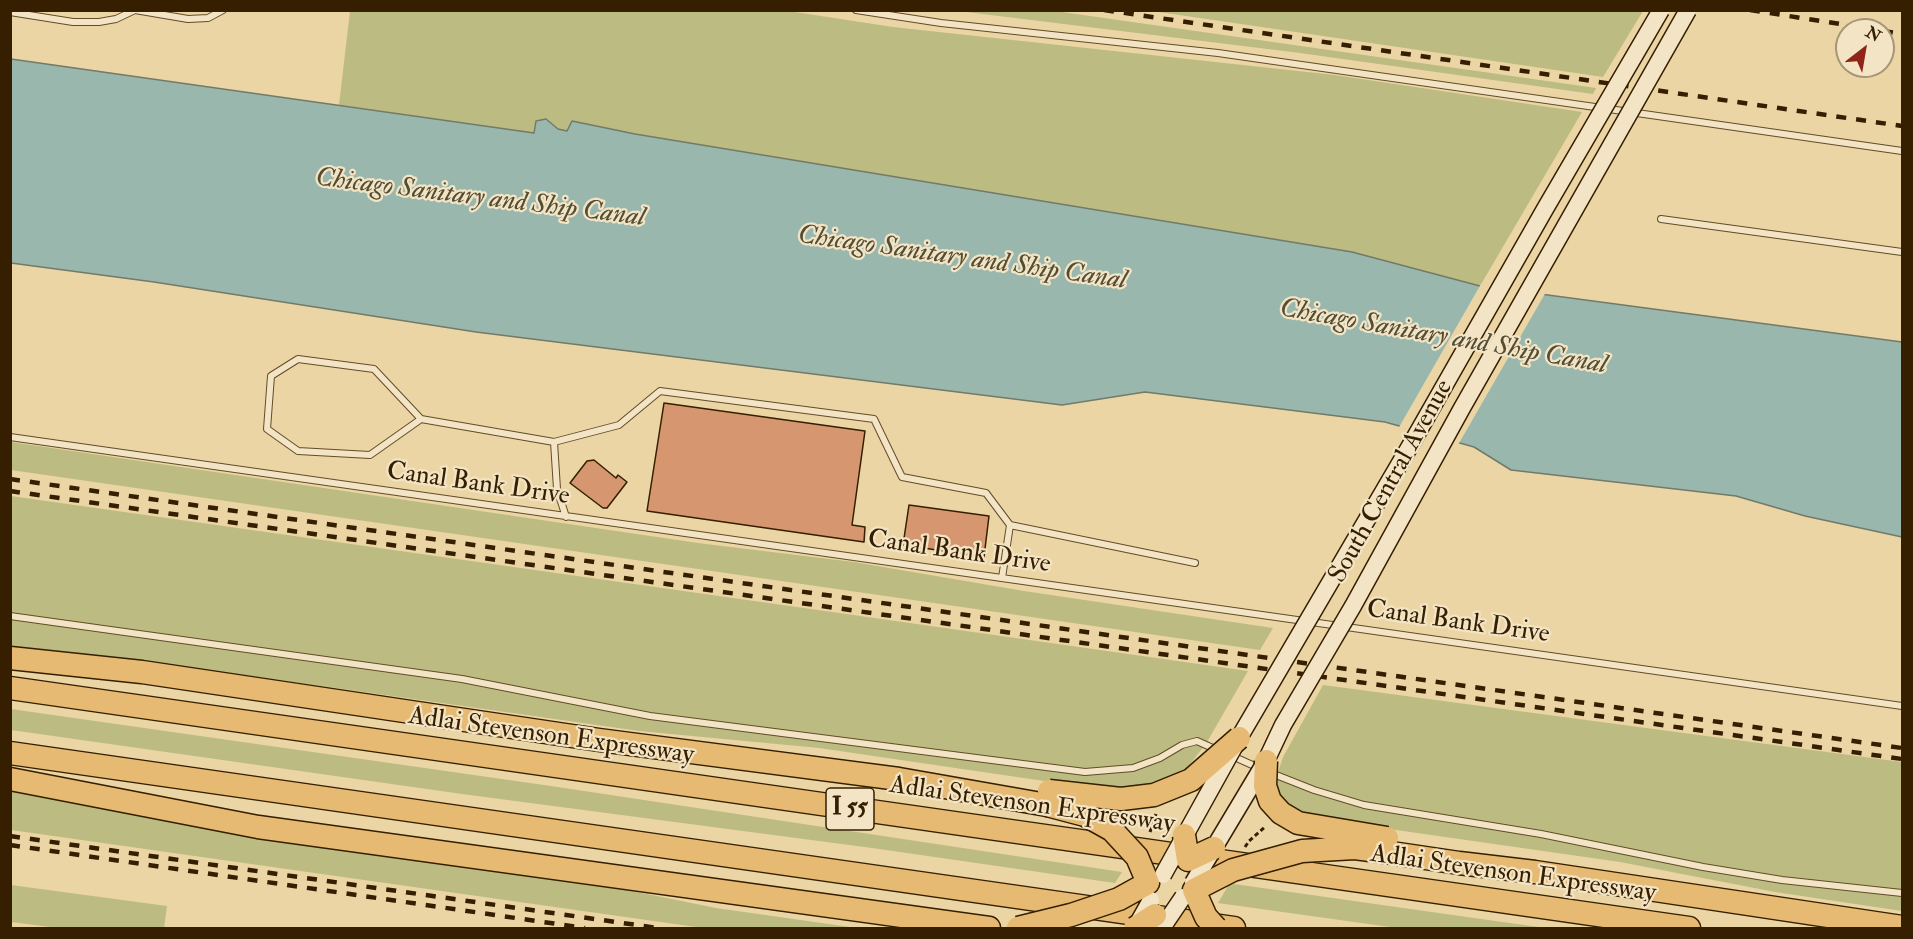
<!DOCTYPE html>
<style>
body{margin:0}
#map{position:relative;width:1913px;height:939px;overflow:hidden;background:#ebd5a4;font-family:"IM FELL Double Pica",serif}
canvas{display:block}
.frame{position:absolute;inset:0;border:12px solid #351f00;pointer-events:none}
.north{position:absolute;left:1835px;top:18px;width:60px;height:60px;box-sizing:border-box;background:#f2e4c4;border:2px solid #a69576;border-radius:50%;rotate:31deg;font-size:16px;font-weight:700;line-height:24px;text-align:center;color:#351f00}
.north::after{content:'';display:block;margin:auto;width:21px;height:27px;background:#8f2418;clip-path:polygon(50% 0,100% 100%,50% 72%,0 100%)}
</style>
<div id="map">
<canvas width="1913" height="939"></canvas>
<div class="frame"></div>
<div class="north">N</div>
</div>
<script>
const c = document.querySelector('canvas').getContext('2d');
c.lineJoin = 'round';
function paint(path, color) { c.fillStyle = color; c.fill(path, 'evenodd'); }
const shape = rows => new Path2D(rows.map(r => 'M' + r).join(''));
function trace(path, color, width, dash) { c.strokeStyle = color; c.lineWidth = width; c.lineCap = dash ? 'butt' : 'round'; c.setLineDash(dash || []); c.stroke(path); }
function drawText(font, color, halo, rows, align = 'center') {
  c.font = font + ' "IM FELL Double Pica",serif'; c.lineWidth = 4.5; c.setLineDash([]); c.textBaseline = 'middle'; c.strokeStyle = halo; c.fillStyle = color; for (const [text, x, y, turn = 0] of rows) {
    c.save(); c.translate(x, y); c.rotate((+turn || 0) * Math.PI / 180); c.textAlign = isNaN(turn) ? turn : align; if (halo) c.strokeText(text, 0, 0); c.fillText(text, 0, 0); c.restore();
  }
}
paint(shape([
 [782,10,893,27,1335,75,1582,112,1480,286,1352,252,635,134,572,121,568,131,558,129,546,119,534,133,339,105,350,11],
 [958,11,1055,11,1596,88,1593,94,1300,53],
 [1152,11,1643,11,1603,77],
 [11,442,698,543,854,562,1024,591,1273,628,1260,650,11,470],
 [11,496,818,610,1248,671,1207,742,1188,767,1164,781,1128,790,1051,782,819,748,639,731,230,673,11,646],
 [1323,685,1902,762,1902,911,1775,892,1620,862,1305,817,1290,809,1278,794,1276,779,1283,757],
 [11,709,551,786,1122,872,1115,883,872,848,462,794,11,730],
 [11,789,558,876,716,908,857,928,703,928,11,830],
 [1234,884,1474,918,1546,928,1397,928,1218,903,1228,886],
 [11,885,167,906,164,928,58,928,11,922]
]), '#bcbc82');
const water = shape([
 [11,59,534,133,536,121,546,119,558,129,567,131,572,121,635,134,1352,252,1480,286,1902,342,1902,537,1805,516,1736,496,1511,470,1474,447,1385,422,1145,392,1062,405,476,332,154,282,11,263,11,59]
]);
paint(water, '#9ab7ae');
trace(water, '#727a68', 1.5);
paint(shape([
 [1481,284,1546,292,1458,445,1460,447,1398,429]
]), '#ebd5a4');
const building = shape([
 [664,403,865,431,852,525,865,527,864,542,647,511,664,403],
 [594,460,616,478,618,475,627,482,607,508,603,508,570,483,587,461,594,460],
 [909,505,989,516,984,557,903,545,909,505]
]);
paint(building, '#d59670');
trace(building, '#351f00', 1.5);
const lane = shape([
 [135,10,188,19,208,18,223,10],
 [856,10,941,23,1218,53,1902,151],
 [10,12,73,22,99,22,116,19,135,10],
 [1661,219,1902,252],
 [421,419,374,369,298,359,271,376,267,429,298,451,370,455,421,419,554,442,557,489,566,517],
 [10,437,1902,706],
 [554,442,619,425,660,391,874,419,902,477,986,493,1010,525,1002,578],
 [1010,525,1195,563],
 [10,616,462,679,650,716,1085,772,1133,768,1160,758,1182,745,1197,741,1217,750],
 [1230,755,1259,768],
 [1271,773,1314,790,1364,805,1541,834,1703,867,1782,880,1902,893]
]);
const highway = shape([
 [10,658,142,672,599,740,899,779,1047,805],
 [10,688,1689,928],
 [10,753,1234,928],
 [10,779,258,827,989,928],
 [1385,852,1459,863,1535,872,1902,927]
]);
trace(lane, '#624c29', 8);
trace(highway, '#351f00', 25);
trace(shape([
 [1150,832,1156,814],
 [1245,847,1249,841,1265,827]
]), '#351f00', 3, [4.5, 3]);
trace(lane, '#f2e4c4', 6);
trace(highway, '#e6ba72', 22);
trace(shape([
 [1104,10,1902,126],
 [1750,10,1879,30],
 [1883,31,1902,34],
 [1883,43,1902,49],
 [10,479,1902,748],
 [10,491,1902,759],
 [10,836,658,928],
 [10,845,585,928]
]), '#351f00', 4.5, [10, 10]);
const secondaryBridge = shape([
 [1163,875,1239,738,1410,446,1545,209,1661,10],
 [1193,883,1266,761,1283,725,1353,606,1462,408,1688,10],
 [1137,925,1151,900],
 [1162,928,1183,897]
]);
const highwayBridge = shape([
 [1266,761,1265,786,1270,801,1281,813,1298,823,1387,838],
 [1049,791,1121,799,1154,795,1191,780,1239,738],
 [1184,835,1188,860,1214,848],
 [1018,928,1071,915,1119,899,1148,883,1137,857,1112,830,1085,815,1047,805],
 [1135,928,1155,915],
 [1216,928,1206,917,1194,890,1233,870,1302,851,1355,848,1385,852]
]);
trace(secondaryBridge, '#351f00', 19, []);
trace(highwayBridge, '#351f00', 25, []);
trace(secondaryBridge, '#f2e4c4', 16);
trace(highwayBridge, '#e6ba72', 22);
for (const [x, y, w] of [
 [850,809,48]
]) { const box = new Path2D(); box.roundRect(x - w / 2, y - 21, w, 42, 4.5); c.fillStyle = '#f2e4c4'; c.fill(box); trace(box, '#351f00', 1.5); }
drawText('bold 24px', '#351f00', null, [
 ["I 55",850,809]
]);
drawText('26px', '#351f00', '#f2e4c4', [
 ["South Central Avenue",1392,482,-61],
 ["Canal Bank Drive",478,485,8],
 ["Canal Bank Drive",959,553,8],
 ["Canal Bank Drive",1458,623,8],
 ["Adlai Stevenson Expressway",551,737,8],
 ["Adlai Stevenson Expressway",1032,806,8],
 ["Adlai Stevenson Expressway",1513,875,8]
]);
drawText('italic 27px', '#534d34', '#f2e4c4', [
 ["Chicago Sanitary and Ship Canal",480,199,7],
 ["Chicago Sanitary and Ship Canal",962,259,8],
 ["Chicago Sanitary and Ship Canal",1443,338,10]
]);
</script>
